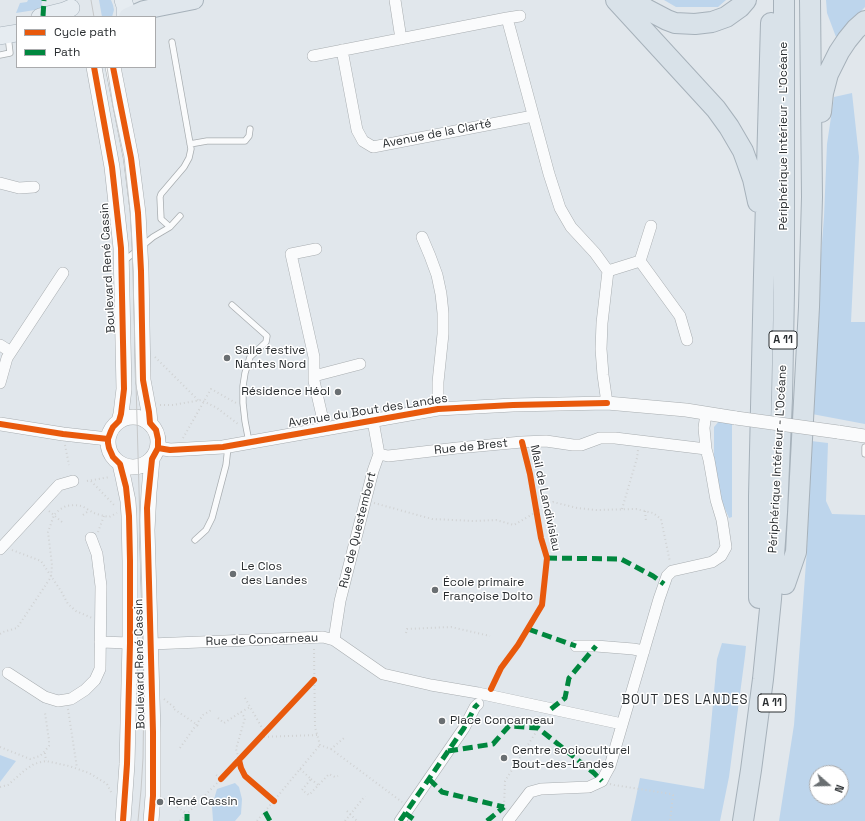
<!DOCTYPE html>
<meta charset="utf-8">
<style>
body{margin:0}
#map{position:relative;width:865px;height:821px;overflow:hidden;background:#e1e7ec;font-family:"Space Grotesk",sans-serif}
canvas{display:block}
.legend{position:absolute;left:16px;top:16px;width:140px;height:52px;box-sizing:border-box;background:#fff;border:1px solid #aaabad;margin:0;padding:5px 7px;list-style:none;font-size:12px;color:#2a2e31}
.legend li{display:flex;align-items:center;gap:8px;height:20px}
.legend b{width:20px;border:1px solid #aaabad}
.north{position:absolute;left:809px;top:765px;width:40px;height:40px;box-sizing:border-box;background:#fff;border:1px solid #aaabad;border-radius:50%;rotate:110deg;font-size:11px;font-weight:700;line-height:16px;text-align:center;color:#2a2e31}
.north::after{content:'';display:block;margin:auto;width:14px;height:18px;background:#6a6f72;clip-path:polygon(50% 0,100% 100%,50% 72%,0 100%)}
</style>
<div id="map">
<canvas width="865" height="821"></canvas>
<ul class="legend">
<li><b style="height:5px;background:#e8590c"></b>Cycle path</li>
<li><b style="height:5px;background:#00873e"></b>Path</li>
</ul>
<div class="north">N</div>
</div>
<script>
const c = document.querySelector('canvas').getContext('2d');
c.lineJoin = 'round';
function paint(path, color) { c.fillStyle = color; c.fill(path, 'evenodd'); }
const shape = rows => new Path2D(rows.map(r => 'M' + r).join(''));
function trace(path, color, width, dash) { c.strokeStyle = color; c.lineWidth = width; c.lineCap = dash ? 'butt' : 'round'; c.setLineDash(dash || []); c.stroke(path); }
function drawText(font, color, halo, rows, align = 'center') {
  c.font = font + ' "Space Grotesk",sans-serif'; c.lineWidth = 3; c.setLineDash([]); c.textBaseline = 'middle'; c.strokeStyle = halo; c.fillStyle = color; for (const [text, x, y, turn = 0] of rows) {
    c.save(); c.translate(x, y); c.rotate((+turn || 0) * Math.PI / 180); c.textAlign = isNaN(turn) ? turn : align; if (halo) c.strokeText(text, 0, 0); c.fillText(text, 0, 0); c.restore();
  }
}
paint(shape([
 [28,0,42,0,41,9,16,13,20,3,27,2],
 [99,0,111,0,113,5,114,10,112,17,102,17],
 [664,0,726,0,718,7,676,7],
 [826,0,865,0,865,7,836,37,827,13],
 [852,93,859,157,851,322,865,322,865,424,812,414,817,307,824,217,827,144,834,97],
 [720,420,732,422,732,517,729,518,722,502,714,462,714,427],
 [811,441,828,443,826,501,832,514,865,515,865,821,779,821,794,725,807,549],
 [817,773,841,773,841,797,817,797],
 [722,643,746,646,745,656,729,777,720,821,631,821,640,778,704,789,709,747,717,659],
 [0,755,16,761,0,782],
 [235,783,239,787,242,799,241,814,235,821,213,821,212,806,217,789]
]), '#bdd5ec');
const service = shape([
 [0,55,10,53,8,36],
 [190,144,207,141,245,141,249,136,250,129],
 [170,227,161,219,160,197,161,194,184,167,189,158,191,149,172,42],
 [124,261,153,237,170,227,180,216],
 [232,305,267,336,266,342,250,357,245,373,243,386,243,403,245,421,249,442],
 [865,447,865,454],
 [195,540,206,530,212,518,226,465,228,447]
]);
const minor = shape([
 [395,0,401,39],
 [520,16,507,18,549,174,560,208,571,227,595,253,608,271,602,323,601,349,603,375,607,403],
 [342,50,357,130,363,141,373,147,533,116],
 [313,56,507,18],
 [0,183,19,188,34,187],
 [422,237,430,256,437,275,441,294,443,313,443,334,438,382,438,409],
 [316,249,291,254,314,357,314,381,325,429],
 [640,261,651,226],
 [608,271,640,261,680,316,687,340],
 [0,345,11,352],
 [314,376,360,364],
 [0,383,7,358,63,273],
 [379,454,388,456,397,455,457,448,522,442,546,441,573,445,581,445,600,438,615,438,706,449],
 [0,549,59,485,73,481],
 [334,640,340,601,373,471,379,454,373,421],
 [100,642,130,643],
 [151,644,323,637,334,640,383,674,431,685,478,693,622,724],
 [576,646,596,646,633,649,644,651],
 [8,673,45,697,58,701,71,699,85,690,95,680,100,669,101,586,97,554,91,538],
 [400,821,464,728,475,707,478,704],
 [508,821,530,792,541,789,589,787,602,781,605,775,610,766,659,599,667,576,672,571,712,562,721,556,726,547,722,520,716,500,709,460,706,449,704,428,706,413]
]);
const tertiary = shape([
 [0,424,63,434,108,439],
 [838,432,865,436],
 [158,448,170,450,223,447,438,409,513,405,607,403,686,410,736,418]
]);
const secondary = shape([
 [94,67,112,167,121,248,124,389,121,414,119,421],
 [113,67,131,158,138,213,141,271,143,380,149,412,150,423],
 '108 442a25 25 0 1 1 50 0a25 25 0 1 1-50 0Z',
 [120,464,123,477,128,501,129,516,130,561,130,643,127,764,123,821],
 [151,821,153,796,153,732,147,530,149,492,152,459]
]);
const primary = shape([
 [123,0,125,6,125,17],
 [40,17,64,11,71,8],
 [0,36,17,33]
]);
const trunk = shape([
 [128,17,144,10,194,0]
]);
const motorway = shape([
 [616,0,716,109,729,127,743,151,747,162,753,179,758,202],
 [634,0,646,9,667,20,675,23,695,24,712,22,726,17,740,7,746,0],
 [821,112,823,93,828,74,839,52,847,40,856,29,865,21],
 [785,584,796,552,809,307,812,197,810,0],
 [759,598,759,496,764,275,771,23],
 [743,821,751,770,763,679,771,599,777,512,782,398,784,292,784,0]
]);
trace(service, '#a8adb0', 7);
trace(minor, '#a8adb0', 12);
trace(tertiary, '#a8adb0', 14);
trace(secondary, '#a8adb0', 16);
trace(primary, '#a6b1ba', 18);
trace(trunk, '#a6b1ba', 20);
trace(motorway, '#a6b1ba', 22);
trace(shape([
 [155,357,198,400],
 [160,405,173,405,201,400,217,408,238,424],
 [183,438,211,389,236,403],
 [65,445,69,465],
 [87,481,110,477],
 [91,481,115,506],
 [374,503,432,519,474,521,496,520,514,525,536,512,544,506,553,502,577,508,596,510,636,509,653,513,661,519,670,562],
 [622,509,637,458,638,450],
 [49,511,62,522],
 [645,511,646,521],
 [83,515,87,512,88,509],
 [98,532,104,516],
 [12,550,41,561,61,591,68,604,76,611,92,618],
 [406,633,407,629,451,627,490,636],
 [0,634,3,632,17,628,51,577,52,565,48,532,54,515,59,510,66,506,74,505,82,506,94,513,100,515,109,517,117,513],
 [314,649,315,727,320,745,331,749,344,738],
 [492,687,501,668,518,645,542,605,547,558,541,538,530,474,524,451],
 [245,698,265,733],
 [164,699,175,708,174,709,196,724,200,728],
 [68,709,77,768],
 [241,712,250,707],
 [218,718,224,723,241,712,245,718,236,749,239,760],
 [260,737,317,735],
 [0,747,30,759,40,756,44,752,49,746,49,740,45,713],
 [180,748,203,715,213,709],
 [331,749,402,802],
 [45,753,46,761],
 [300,769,311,779,302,790,309,795,329,774,335,777,338,776],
 [311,779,318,785],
 [610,784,614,785,671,794,673,795,670,821],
 [0,787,8,785,25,770,34,764,41,762,46,761,69,766,89,773,107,784,112,794],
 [164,799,167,799,187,814],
 [506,809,504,807,505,781,545,718],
 [347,811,357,821],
 [180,821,221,779,214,773],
 [257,821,320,745],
 [345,821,365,796]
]), '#d0d2d3', 2, [1, 3]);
trace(service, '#fafbfc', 5.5);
trace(minor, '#fafbfc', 11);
trace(tertiary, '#fafbfc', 13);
trace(secondary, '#fafbfc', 15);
trace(primary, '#e6ecf1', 17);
trace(trunk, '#e0e7ed', 18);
trace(motorway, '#d9e2e9', 20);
trace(shape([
 [91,0,94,17],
 [107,67,113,106,124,157,130,210,132,242,143,631,144,691,143,758,141,790,138,821]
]), '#c6c8c9', 1);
const tertiaryBridge = shape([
 [736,418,838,432]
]);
trace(tertiaryBridge, '#a8adb0', 14, []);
trace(tertiaryBridge, '#fafbfc', 13);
trace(shape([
 [43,16,44,0],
 [547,558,621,559,653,576,664,584],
 [528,629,576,646],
 [551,709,565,698,569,678,596,646],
 [448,751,493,744,509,726,538,728,594,773,602,781],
 [429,779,442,792,504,807],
 [265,812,270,821],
 [405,813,416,821],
 [187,821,187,814],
 [400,821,464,728,475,707,478,704],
 [487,821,504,807]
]), '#00873e', 5, [10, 5]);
trace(shape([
 [94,67,112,167,121,248,124,389,121,414,119,421,113,427,111,431,108,439,108,443,109,448,113,457,120,464,126,487,129,516,130,561,130,643,127,764,123,821],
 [113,67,131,158,138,213,141,271,143,380,149,412,150,423,156,430,158,439,158,448,152,459,147,508,153,732,153,796,151,821],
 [0,424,63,434,108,439],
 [158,448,170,450,223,447,438,409,513,405,607,403],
 [491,689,501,668,518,645,542,605,547,558,541,538,530,474,522,442],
 [239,760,241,768,245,776,274,801],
 [221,779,314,680]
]), '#e8590c', 6);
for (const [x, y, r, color] of [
 [227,358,4,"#6a6f72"],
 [338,392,4,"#6a6f72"],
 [233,574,4,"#6a6f72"],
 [435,590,4,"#6a6f72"],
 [442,721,4,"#6a6f72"],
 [504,758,4,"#6a6f72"],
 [160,802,4,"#6a6f72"]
]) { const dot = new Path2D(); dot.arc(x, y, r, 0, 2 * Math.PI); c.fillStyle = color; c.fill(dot); trace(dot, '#fff', 1.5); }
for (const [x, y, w] of [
 [783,340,28],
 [772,703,28]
]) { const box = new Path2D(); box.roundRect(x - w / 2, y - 9, w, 18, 3); c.fillStyle = '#fff'; c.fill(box); trace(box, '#2a2e31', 1); }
drawText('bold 11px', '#2a2e31', null, [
 ["A 11",783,340],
 ["A 11",772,703]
]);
drawText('12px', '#2a2e31', '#fff', [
 ["Avenue de la Clarté",437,134,-11],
 ["Périphérique Intérieur - L’Océane",784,136,-90],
 ["Boulevard René Cassin",108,268,-93],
 ["Avenue du Bout des Landes",368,411,-9],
 ["Rue de Brest",471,447,-6],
 ["Périphérique Intérieur - L’Océane",778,459,-87],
 ["Mail de Landivisiau",545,498,78],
 ["Rue de Questembert",358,530,-76],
 ["Rue de Concarneau",262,640,-2],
 ["Boulevard René Cassin",140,664,-91]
]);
drawText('12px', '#2a2e31', '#fff', [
 ["Salle festive",235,351],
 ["Nantes Nord",235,365],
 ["Résidence Héol",330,392,"right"],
 ["Le Clos",241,567],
 ["des Landes",241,581],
 ["École primaire",443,583],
 ["Françoise Dolto",443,597],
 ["Place Concarneau",450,721],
 ["Centre socioculturel",512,751],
 ["Bout-des-Landes",512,765],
 ["René Cassin",168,802]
], 'left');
c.letterSpacing = '1px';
drawText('13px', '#2a2e31', '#fff', [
 ["BOUT DES LANDES",685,700]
]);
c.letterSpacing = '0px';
</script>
